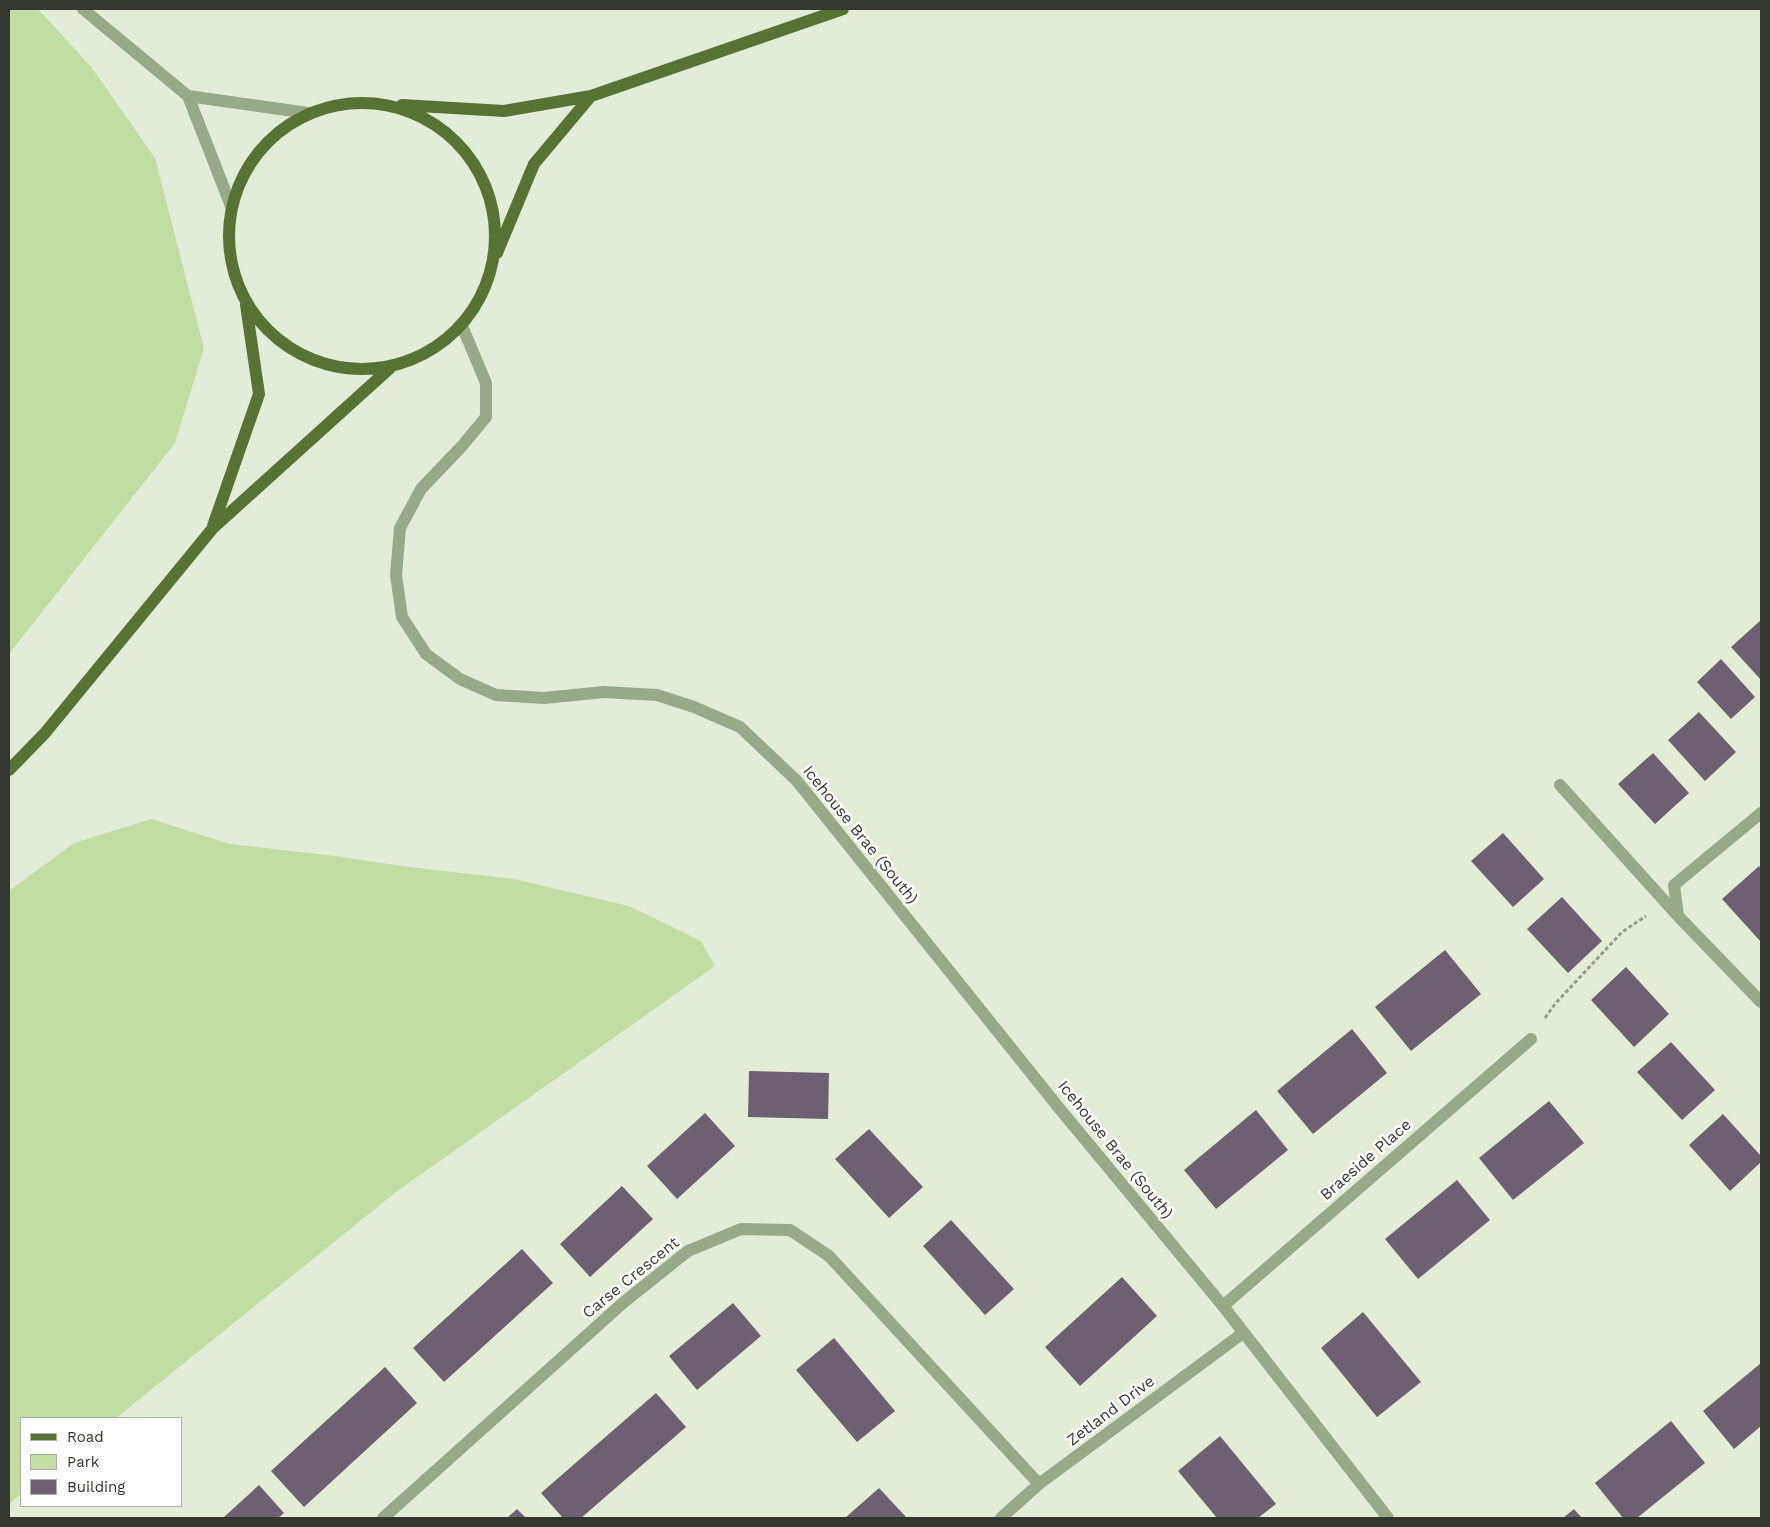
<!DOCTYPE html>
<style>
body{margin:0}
#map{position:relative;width:1770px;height:1527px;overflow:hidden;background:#e2ecd7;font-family:"Work Sans",sans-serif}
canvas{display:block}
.frame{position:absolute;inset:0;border:10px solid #33372f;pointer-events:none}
.legend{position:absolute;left:20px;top:1417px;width:162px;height:90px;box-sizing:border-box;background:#fff;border:1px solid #adafac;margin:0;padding:6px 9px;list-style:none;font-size:15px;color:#33372f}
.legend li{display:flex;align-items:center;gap:10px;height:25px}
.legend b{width:25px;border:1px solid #adafac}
</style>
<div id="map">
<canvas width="1770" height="1527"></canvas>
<div class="frame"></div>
<ul class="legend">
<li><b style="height:6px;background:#587235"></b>Road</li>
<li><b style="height:14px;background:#c2dca4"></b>Park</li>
<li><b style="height:14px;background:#6d6070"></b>Building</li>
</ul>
</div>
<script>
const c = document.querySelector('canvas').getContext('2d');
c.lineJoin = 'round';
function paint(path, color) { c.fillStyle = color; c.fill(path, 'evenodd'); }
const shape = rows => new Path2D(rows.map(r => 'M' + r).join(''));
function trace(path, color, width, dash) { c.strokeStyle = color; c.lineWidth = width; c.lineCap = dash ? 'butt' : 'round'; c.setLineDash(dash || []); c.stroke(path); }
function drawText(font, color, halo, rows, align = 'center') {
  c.font = font + ' "Work Sans",sans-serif'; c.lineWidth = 5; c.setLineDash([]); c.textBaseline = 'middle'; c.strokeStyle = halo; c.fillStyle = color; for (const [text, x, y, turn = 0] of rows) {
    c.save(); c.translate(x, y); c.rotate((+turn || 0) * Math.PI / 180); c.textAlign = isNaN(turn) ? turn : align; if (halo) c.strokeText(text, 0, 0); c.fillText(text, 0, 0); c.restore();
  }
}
paint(shape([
 [9,9,38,9,92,68,155,158,204,348,175,443,9,654],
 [151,819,230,844,335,856,409,867,514,879,629,906,701,941,715,966,396,1192,116,1418,21,1418,21,1494,9,1504,9,891,74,843]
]), '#c2dca4');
paint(shape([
 [1761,620,1761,680,1731,647],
 [1721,659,1755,697,1731,719,1697,682],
 [1699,712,1736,752,1705,781,1668,740],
 [1653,753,1689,793,1655,824,1618,784],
 [1503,833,1544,879,1513,907,1471,861],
 [1759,866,1761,868,1761,942,1722,899],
 [1562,897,1602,941,1568,973,1527,929],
 [1445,950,1481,994,1411,1051,1375,1007],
 [1626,967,1669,1014,1634,1047,1591,1000],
 [1352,1029,1387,1073,1313,1134,1277,1091],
 [1671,1042,1715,1090,1682,1120,1637,1072],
 [749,1071,829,1073,828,1119,748,1117],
 [1549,1101,1584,1143,1513,1200,1479,1158],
 [1256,1110,1288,1150,1216,1209,1184,1170],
 [705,1113,735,1146,677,1199,647,1166],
 [1723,1114,1761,1156,1761,1162,1730,1191,1689,1145],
 [869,1129,923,1187,889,1218,835,1159],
 [1457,1180,1490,1220,1418,1279,1385,1239],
 [622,1186,653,1219,590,1277,560,1244],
 [951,1220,1014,1289,985,1315,923,1246],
 [522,1249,553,1283,444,1382,413,1348],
 [1122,1277,1157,1316,1080,1386,1045,1347],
 [733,1303,761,1336,697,1390,669,1356],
 [1363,1312,1421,1382,1377,1417,1321,1348],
 [834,1338,895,1411,857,1442,796,1370],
 [1761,1363,1761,1426,1734,1449,1703,1411],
 [385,1367,417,1403,304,1507,271,1471],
 [656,1393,686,1427,581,1518,563,1518,541,1493],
 [1671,1421,1705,1463,1637,1518,1623,1518,1595,1483],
 [1220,1436,1276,1504,1258,1518,1217,1518,1178,1471],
 [259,1485,284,1513,278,1518,223,1518],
 [879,1488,907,1518,845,1518],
 [517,1509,526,1518,507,1518],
 [1574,1509,1582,1518,1563,1518]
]), '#6d6070');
trace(shape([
 [1545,1018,1555,1004,1622,932,1646,916]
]), '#959d8d', 3, [4, 2.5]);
trace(shape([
 [83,9,188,96,231,206],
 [188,96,308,113],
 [462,326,486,383,486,417,462,446,421,489,400,528,396,575,402,617,426,654,460,679,496,695,544,698,604,692,657,695,694,707,740,727,797,781,1059,1108,1223,1306,1388,1518],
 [1560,785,1678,916],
 [1761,813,1674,885,1678,916,1761,1002],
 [1223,1306,1531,1039],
 [383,1518,624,1302,688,1251,741,1229,790,1230,829,1256,1039,1484],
 [1001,1518,1039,1484,1243,1333]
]), '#99a988', 12);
trace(shape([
 '229 236a133 133 0 1 1 266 0a133 133 0 1 1-266 0Z',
 [402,105,504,111,591,96,843,9],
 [497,253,534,164,591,96],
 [213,526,259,394,246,305],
 [9,770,45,733,213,528,390,368]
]), '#587235', 12);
drawText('16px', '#33372f', '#fff', [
 ["Icehouse Brae (South)",860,835,51],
 ["Icehouse Brae (South)",1115,1150,51],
 ["Braeside Place",1366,1160,-41],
 ["Carse Crescent",631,1278,-39],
 ["Zetland Drive",1111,1411,-37]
]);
</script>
